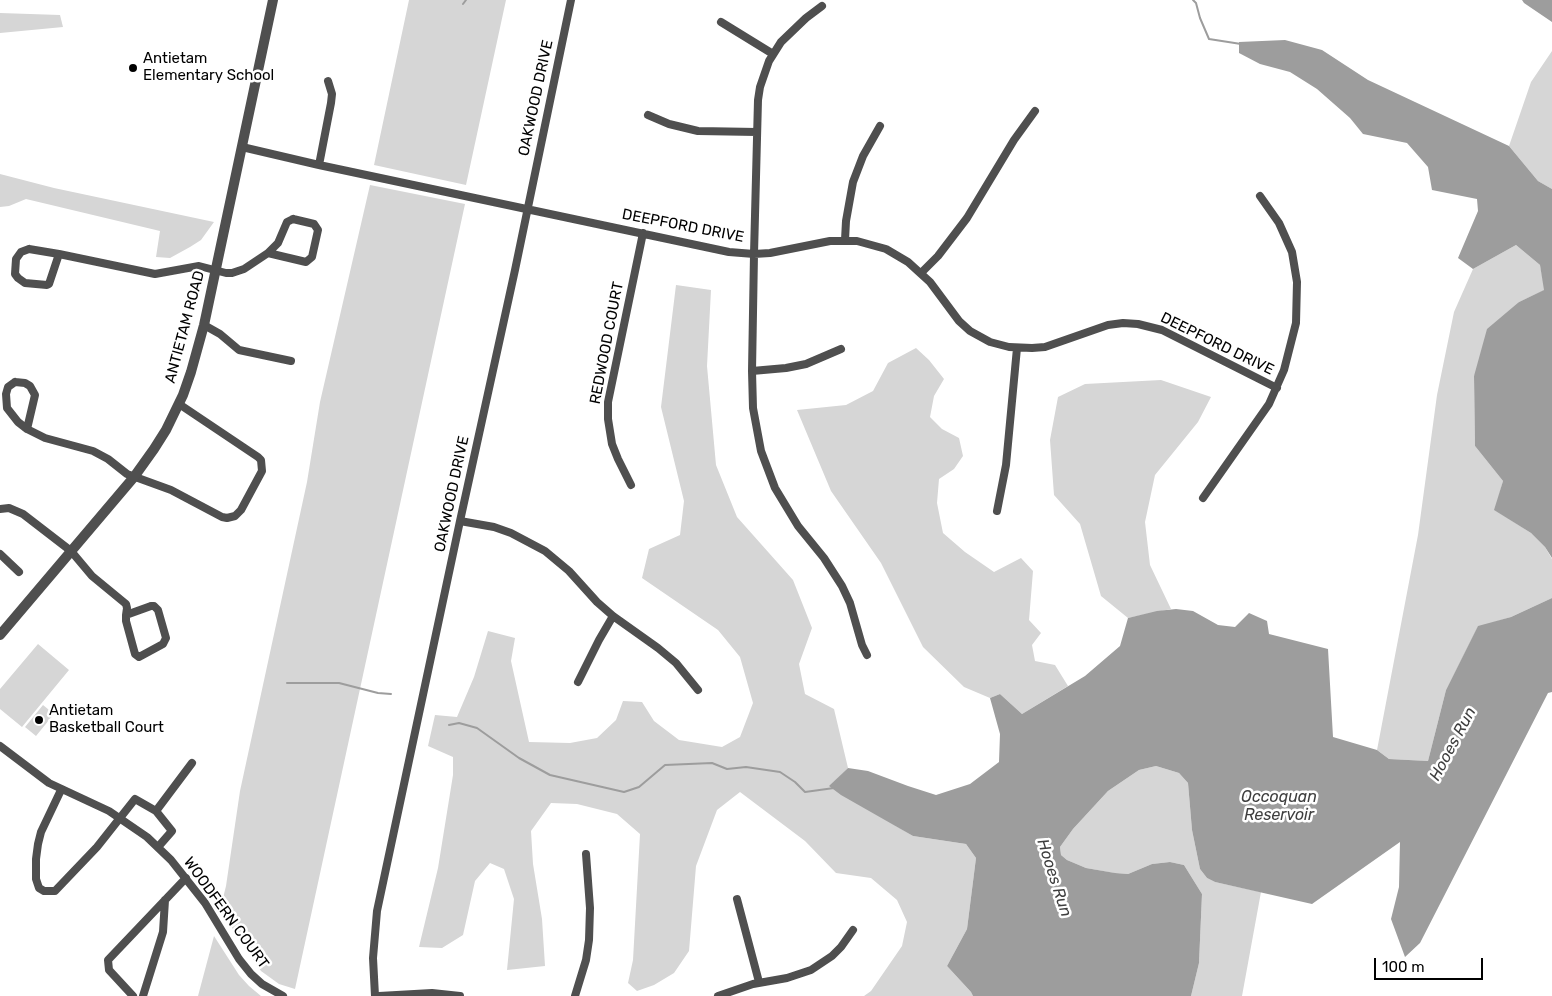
<!DOCTYPE html>
<style>
body{margin:0}
#map{position:relative;width:1552px;height:996px;overflow:hidden;background:#fff;font-family:Rubik,sans-serif}
canvas{display:block}
.scale{position:absolute;left:1374px;top:958px;width:109px;height:22px;box-sizing:border-box;border:2px solid #000;border-top:0;padding-left:6px;font-size:15px;line-height:18px;white-space:nowrap;color:#000;-webkit-text-stroke:4px #fff;paint-order:stroke}
</style>
<div id="map">
<canvas width="1552" height="996"></canvas>
<div class="scale">100 m</div>
</div>
<script>
const c = document.querySelector('canvas').getContext('2d');
c.lineJoin = 'round';
function paint(path, color) { c.fillStyle = color; c.fill(path, 'evenodd'); }
const shape = rows => new Path2D(rows.map(r => 'M' + r).join(''));
function trace(path, color, width, dash) { c.strokeStyle = color; c.lineWidth = width; c.lineCap = dash ? 'butt' : 'round'; c.setLineDash(dash || []); c.stroke(path); }
function drawText(font, color, halo, rows, align = 'center') {
  c.font = font + ' Rubik,sans-serif'; c.lineWidth = 5; c.setLineDash([]); c.textBaseline = 'middle'; c.strokeStyle = halo; c.fillStyle = color; for (const [text, x, y, turn = 0] of rows) {
    c.save(); c.translate(x, y); c.rotate((+turn || 0) * Math.PI / 180); c.textAlign = isNaN(turn) ? turn : align; if (halo) c.strokeText(text, 0, 0); c.fillText(text, 0, 0); c.restore();
  }
}
paint(shape([
 [409,0,506,0,466,185,374,165],
 [0,13,60,15,63,27,0,33],
 [1552,51,1552,189,1538,181,1509,146,1531,82],
 [0,174,54,188,214,222,201,240,190,247,170,258,156,257,160,231,26,199,9,206,0,207],
 [370,185,465,204,295,989,279,984,261,971,220,910,226,886,240,791,307,482,320,402],
 [1516,245,1540,265,1545,290,1519,302,1474,376,1475,446,1503,481,1495,510,1531,533,1545,547,1552,559,1552,598,1511,617,1478,627,1446,690,1428,761,1389,759,1377,750,1418,535,1437,395,1454,312,1473,269],
 [676,285,711,290,707,366,716,465,737,517,793,580,812,628,799,664,805,694,834,709,848,768,830,786,913,836,966,844,976,858,967,929,947,966,971,992,973,996,864,996,871,991,902,946,907,922,897,900,871,878,836,873,805,841,740,792,717,810,696,866,689,951,674,973,654,985,637,991,628,983,633,960,640,834,617,814,577,804,551,803,531,831,533,864,542,919,545,966,507,970,514,899,504,869,490,863,475,881,463,935,442,948,419,947,438,868,453,775,453,757,428,746,435,715,457,717,474,677,488,631,515,638,511,661,529,742,570,743,597,738,616,720,623,701,642,702,654,721,679,740,722,747,740,737,753,703,740,657,718,630,642,578,649,549,680,535,684,501,661,407],
 [916,348,929,360,944,379,934,396,930,417,942,429,959,438,963,456,954,469,939,479,937,503,943,533,965,552,994,572,1021,558,1033,571,1029,620,1041,633,1032,645,1035,661,1055,665,1068,686,1022,714,1000,694,990,698,964,687,923,647,881,563,831,491,797,410,846,405,873,391,888,363],
 [1161,380,1211,397,1198,422,1155,475,1145,522,1150,565,1171,609,1128,618,1101,596,1080,524,1054,495,1050,440,1058,397,1085,384],
 [38,644,69,670,22,727,0,709,0,689],
 [43,705,54,714,36,736,25,727],
 [1156,766,1179,773,1188,783,1192,830,1200,869,1207,878,1215,882,1261,892,1242,996,1191,996,1199,963,1202,894,1184,865,1170,862,1152,864,1128,874,1114,873,1086,868,1067,860,1061,855,1060,847,1073,829,1108,791,1139,770],
 [214,936,239,975,249,986,261,996,198,996]
]), '#d6d6d6');
paint(shape([
 [1522,0,1552,0,1552,22,1524,3],
 [1285,40,1322,50,1368,80,1509,146,1538,181,1552,189,1552,558,1545,547,1531,533,1494,510,1503,481,1475,446,1474,376,1487,329,1519,302,1544,290,1540,265,1516,245,1473,269,1458,258,1478,211,1477,199,1432,190,1428,167,1407,143,1363,134,1350,118,1317,89,1290,72,1260,64,1239,53,1239,42],
 [1552,598,1552,692,1548,693,1420,943,1405,957,1391,919,1399,887,1400,842,1312,904,1215,882,1207,878,1200,869,1192,830,1188,783,1179,773,1156,766,1139,770,1108,791,1073,829,1060,847,1061,855,1067,860,1086,868,1115,873,1128,874,1152,864,1170,862,1184,865,1202,894,1199,963,1191,996,973,996,971,992,947,966,967,929,976,858,966,844,913,836,841,795,829,786,848,768,868,771,908,786,936,795,970,784,999,762,1000,734,990,698,1000,694,1022,714,1085,676,1120,646,1128,618,1157,611,1176,609,1193,611,1218,625,1235,627,1249,613,1267,621,1269,634,1328,649,1333,737,1377,750,1389,759,1428,761,1446,690,1478,626,1511,617]
]), '#9d9d9d');
trace(shape([
 [1193,0,1196,3,1200,18,1209,39,1241,44],
 [463,4,466,0],
 [287,683,339,683,378,693,391,694],
 [449,725,459,723,477,728,519,758,550,775,624,792,639,787,665,765,712,763,727,769,746,767,780,772,795,782,805,792,834,788]
]), '#9d9d9d', 2);
trace(shape([
 [822,6,806,18,781,42,769,61,760,87,758,100,754,254,752,371,753,408,761,451,775,488,798,526,824,558,842,586,850,603,862,645,867,655],
 [721,22,773,54],
 [648,115,669,124,698,131,757,132],
 [242,147,319,165,729,252,754,254,770,253,830,241,857,241,886,249,908,262,930,282,959,321,970,331,990,342,1009,347,1032,348,1045,347,1108,325,1123,323,1138,324,1162,330,1277,388],
 [319,165,331,103,332,94,328,81],
 [293,219,310,223,314,224,318,230,312,257,306,262,268,253,278,243,287,222,293,219],
 [845,240,846,221,853,182,863,156,880,126],
 [29,249,59,254,49,284,47,285,25,283,18,278,15,274,16,259,21,252,29,249],
 [59,254,155,274,199,266,226,273,232,273,244,269,268,253],
 [921,273,938,256,967,218,1014,140,1035,111],
 [204,325,220,334,239,350,291,361],
 [752,371,786,368,806,364,841,349],
 [15,382,25,383,30,386,35,395,27,429,18,422,7,408,6,394,8,387,15,382],
 [27,429,45,438,93,451,108,459,127,474,171,490,222,517,227,518,235,516,241,510,262,471,261,460,258,457,179,404],
 [631,485,618,459,612,444,608,419,608,402,643,233],
 [1203,498,1269,404,1284,370,1296,323,1297,282,1292,252,1279,223,1260,196],
 [0,509,9,508,23,514,71,551,92,576,126,604,127,608,126,615],
 [997,511,1006,465,1017,348],
 [460,521,494,527,511,533,545,551,569,571,597,602,613,616,658,648,676,663,698,690],
 [0,554,19,572],
 [151,606,154,606,158,610,166,638,163,644,139,657,135,654,126,621,126,615,151,606],
 [578,682,599,640,613,616],
 [0,746,49,783,109,811,147,837,171,860,205,903,239,959,251,974,262,984,283,996],
 [61,790,41,832,38,844,36,859,36,879,39,888,44,891,55,891,97,847,135,799,156,811,172,831,158,847],
 [156,811,192,763],
 [737,899,759,982],
 [133,996,109,970,108,960,186,878],
 [143,996,163,932,165,900],
 [375,996,373,958,377,911,460,521,515,270,571,0],
 [379,996,432,993,460,996],
 [575,996,586,960,589,940,590,908,586,854],
 [718,996,753,984,787,978,811,970,832,956,841,947,853,930]
]), '#4f4f4f', 8);
trace(shape([
 [0,635,134,477,154,449,166,430,183,395,191,372,204,325,273,0]
]), '#4f4f4f', 10);
for (const [x, y, r, color] of [
 [133,68,5,"#000"],
 [39,720,5,"#000"]
]) { const dot = new Path2D(); dot.arc(x, y, r, 0, 2 * Math.PI); c.fillStyle = color; c.fill(dot); trace(dot, '#fff', 2); }
drawText('15px', '#000', '#fff', [
 ["Antietam",143,59],
 ["Elementary School",143,76],
 ["Antietam",49,711],
 ["Basketball Court",49,728]
], 'left');
drawText('15px', '#000', '#fff', [
 ["OAKWOOD DRIVE",536,98,-78],
 ["DEEPFORD DRIVE",683,226,11],
 ["ANTIETAM ROAD",185,327,-75],
 ["REDWOOD COURT",607,343,-79],
 ["DEEPFORD DRIVE",1217,344,26],
 ["OAKWOOD DRIVE",452,494,-78],
 ["WOODFERN COURT",226,913,54]
]);
drawText('italic 16px', '#3e3e3e', '#fff', [
 ["Hooes Run",1453,744,-62],
 ["Occoquan",1279,797],
 ["Reservoir",1279,815],
 ["Hooes Run",1054,878,72]
]);
</script>
